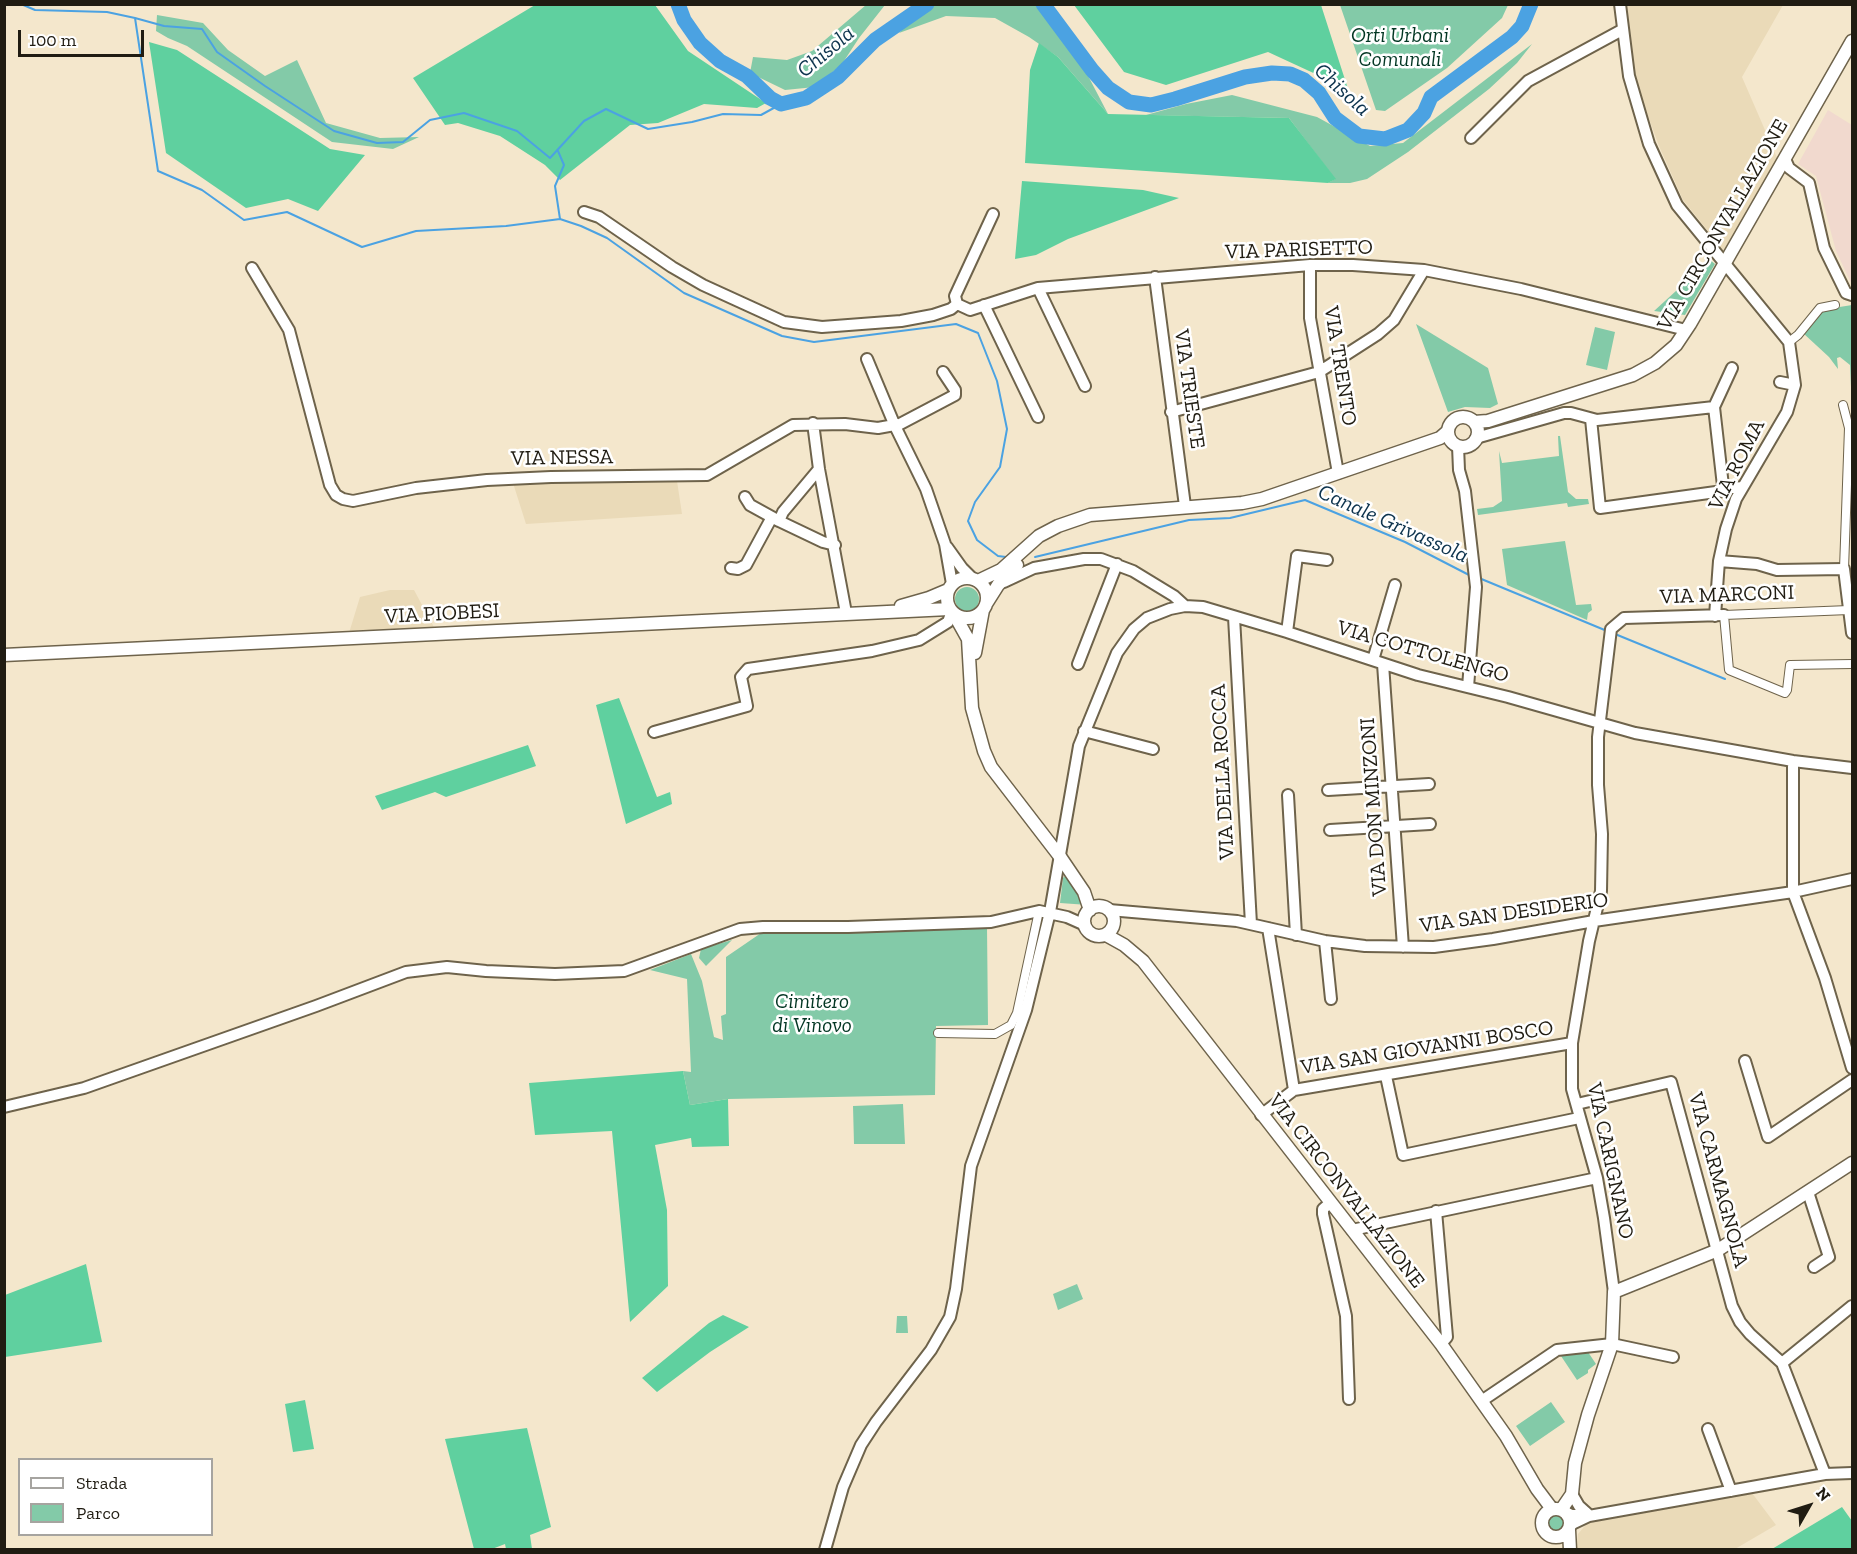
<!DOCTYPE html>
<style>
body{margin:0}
#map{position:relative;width:1857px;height:1554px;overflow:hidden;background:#f4e7cc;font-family:"Zilla Slab",serif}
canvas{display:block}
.frame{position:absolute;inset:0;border:6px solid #201c12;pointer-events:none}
.legend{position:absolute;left:18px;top:1458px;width:195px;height:78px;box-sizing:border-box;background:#fff;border:2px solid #a6a4a0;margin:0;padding:8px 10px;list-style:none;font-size:18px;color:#201c12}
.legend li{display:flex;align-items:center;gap:12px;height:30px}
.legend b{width:30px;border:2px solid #a6a4a0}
.north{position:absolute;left:1779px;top:1476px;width:60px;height:60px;-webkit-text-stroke:4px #fff;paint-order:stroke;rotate:51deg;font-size:16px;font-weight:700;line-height:24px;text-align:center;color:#201c12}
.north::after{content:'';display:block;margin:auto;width:21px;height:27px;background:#201c12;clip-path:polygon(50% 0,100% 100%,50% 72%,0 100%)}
.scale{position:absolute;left:18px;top:30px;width:126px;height:27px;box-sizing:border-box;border:3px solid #201c12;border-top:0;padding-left:8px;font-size:18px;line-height:21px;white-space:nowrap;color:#201c12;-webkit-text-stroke:4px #fff;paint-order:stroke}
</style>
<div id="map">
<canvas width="1857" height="1554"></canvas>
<div class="frame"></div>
<ul class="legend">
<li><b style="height:8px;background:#fff"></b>Strada</li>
<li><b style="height:16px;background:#83caa8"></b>Parco</li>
</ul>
<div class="north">N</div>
<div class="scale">100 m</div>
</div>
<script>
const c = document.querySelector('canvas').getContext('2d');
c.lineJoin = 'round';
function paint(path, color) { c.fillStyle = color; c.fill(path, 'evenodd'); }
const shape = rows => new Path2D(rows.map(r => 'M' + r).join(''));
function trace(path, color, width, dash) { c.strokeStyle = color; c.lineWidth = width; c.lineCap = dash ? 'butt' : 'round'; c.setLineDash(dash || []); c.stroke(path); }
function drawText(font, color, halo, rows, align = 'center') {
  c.font = font + ' "Zilla Slab",serif'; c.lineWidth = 5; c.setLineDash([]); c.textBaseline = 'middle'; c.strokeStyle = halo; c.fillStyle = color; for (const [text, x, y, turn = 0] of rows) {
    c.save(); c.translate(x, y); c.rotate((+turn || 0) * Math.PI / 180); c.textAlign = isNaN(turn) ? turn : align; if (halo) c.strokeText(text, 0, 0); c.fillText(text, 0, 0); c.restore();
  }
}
paint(shape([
 [1625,5,1783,5,1742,77,1778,160,1724,251,1683,200,1659,146,1631,70],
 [677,481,682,514,526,524,513,483],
 [390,590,414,590,435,629,349,633,360,597],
 [1752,1493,1776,1525,1735,1549,1576,1549,1578,1534,1588,1522]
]), '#eadab8');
paint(shape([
 [1828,110,1852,125,1852,285,1836,251,1816,176,1798,164]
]), '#f1d9ce');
paint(shape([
 [866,5,885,5,859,38,842,64,815,87,785,90,750,73,753,57,787,60,812,51],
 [933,5,1038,5,1049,14,1056,30,1073,47,1108,114,1058,57,1029,37,995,18,946,16,899,33,918,13],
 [1340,5,1340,4,1508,5,1502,18,1447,68,1385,111,1376,110],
 [157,15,203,23,228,50,265,76,297,60,326,123,380,138,419,137,393,149,332,142,187,46,168,38,156,31],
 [1532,44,1517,63,1489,89,1408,152,1367,179,1350,183,1328,183,1335,179,1289,118,1146,115,1186,104,1232,95,1317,117,1370,146,1403,143],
 [1710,260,1715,264,1685,315,1654,311],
 [1852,305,1852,409,1850,365,1840,357,1837,358,1838,369,1829,357,1803,333,1821,310],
 [1416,324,1488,368,1498,404,1490,408,1465,407,1448,412],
 [1595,327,1615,332,1607,370,1586,365],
 [1558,436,1560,436,1568,492,1576,499,1588,499,1589,504,1568,507,1567,503,1478,515,1477,509,1493,507,1502,501,1499,451,1502,463,1559,456],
 [1565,541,1576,605,1591,604,1592,610,1588,613,1587,620,1507,585,1502,549],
 '955 599a12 12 0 1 1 24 0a12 12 0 1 1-24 0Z',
 [1067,874,1088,905,1060,903,1063,878],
 [987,927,988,1025,936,1026,935,1095,728,1099,690,1105,683,1071,691,1072,687,979,650,970,691,954,702,981,714,1037,723,1040,721,1016,726,1014,726,957,764,931],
 [732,940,706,966,699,958,701,949],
 [903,1104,905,1144,854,1144,853,1106],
 [1077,1284,1083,1299,1058,1310,1053,1294],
 [897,1316,907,1316,908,1333,896,1333],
 [1588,1352,1596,1364,1588,1370,1588,1373,1577,1380,1561,1356],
 [1551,1402,1565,1422,1530,1446,1516,1426],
 '1547 1524a10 10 0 1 1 20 0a10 10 0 1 1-20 0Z'
]), '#83caa8');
paint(shape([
 [535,5,655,5,688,51,766,103,757,108,704,104,658,123,630,125,560,180,545,165,500,136,458,123,445,125,413,78],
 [1074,5,1321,5,1348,89,1268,52,1166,85,1124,72],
 [149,42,177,50,330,149,365,155,318,211,288,199,246,208,166,153],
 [1039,43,1058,57,1108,114,1289,118,1336,179,1328,183,1025,163,1030,70],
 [1022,181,1143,190,1179,198,1068,239,1036,255,1015,259],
 [619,698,657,797,670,792,672,804,626,824,596,705],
 [528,745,536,766,446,797,435,792,382,810,375,796],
 [683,1071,690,1105,728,1099,729,1146,692,1147,691,1138,655,1145,667,1210,668,1286,630,1322,612,1131,535,1135,529,1083],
 [86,1264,102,1342,5,1357,5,1295],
 [723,1315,749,1327,710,1352,657,1392,642,1378,709,1323],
 [305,1400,314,1449,293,1452,285,1404],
 [527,1428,551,1527,530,1535,532,1549,506,1549,505,1544,492,1549,474,1549,445,1439],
 [1842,1507,1852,1521,1852,1549,1772,1549]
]), '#5fd09f');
trace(shape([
 [21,4,35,10,107,12,135,18,158,171,202,190,244,220,287,212,362,247,416,231,506,226,560,219,581,226,607,238,684,293,782,336,814,342,956,324,978,333,997,381,1007,429,1000,467,975,502,968,521,977,540,998,556,1006,557],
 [135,18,164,26,202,29,217,52,265,86,334,131,377,143,403,142,430,120,464,113,517,131,550,158,584,121,606,109,648,129,692,122,723,114,761,115,781,104],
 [558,151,564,165,555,186,560,219],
 [1035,557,1189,520,1230,518,1305,500,1405,542,1471,576],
 [1479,578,1607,631],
 [1615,634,1725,679]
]), '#4ba2e2', 2);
trace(shape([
 [678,4,684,20,700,43,720,61,747,76,770,98,781,104,806,98,838,77,875,40,927,4],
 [1043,4,1092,70,1108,88,1129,102,1151,105,1175,99,1245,77,1272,73,1290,74,1304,80,1319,93,1335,118,1359,136,1385,139,1408,130,1424,113,1431,97,1512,37,1522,26,1531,4]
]), '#4ba2e2', 15);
const pedestrian = shape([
 [1789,342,1798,335,1820,308,1835,305],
 [1843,405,1849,428,1844,569],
 [1849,610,1724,615,1729,670,1785,693,1787,690,1790,665,1852,664],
 [938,1033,995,1034,1011,1025,1017,1013,1039,911]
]);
const minor = shape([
 [1620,4,1629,76,1649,144,1677,205,1789,342,1795,385,1787,412,1736,499,1726,529,1719,561,1715,616],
 [1471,138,1528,81,1622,30],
 [1785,159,1789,168,1809,183,1824,248,1846,293,1852,295],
 [584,212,599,217,672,267,703,285,784,322,822,327,901,321,933,315,951,309,957,304],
 [993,214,955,296,957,304,970,310,1038,288,1310,265,1353,265,1424,270,1521,289,1686,330],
 [1310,265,1310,318,1338,473],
 [252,268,289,330,330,485,336,495,343,499,353,501,416,488,487,480,551,477,707,475,793,425,845,424,878,428,900,424,955,395,955,390,943,372],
 [1155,277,1185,506],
 [1038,288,1085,386],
 [984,305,1038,417],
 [867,359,895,426,926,489,945,544,952,584],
 [1732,368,1714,407,1723,486,1732,488,1743,487],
 [1780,382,1795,385],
 [1171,412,1319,372,1378,334,1394,320,1424,270],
 [1591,419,1600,508,1723,491,1723,486],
 [813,423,819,469,846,613],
 [1476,438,1564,413,1571,413,1597,420,1714,407],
 [1458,446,1459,470,1465,491,1476,587,1468,687],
 [745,497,750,505,779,521,823,542,835,545],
 [779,521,783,512,819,469],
 [947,547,962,568,973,579],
 [1719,561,1757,564,1777,570,1844,569,1852,633],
 [731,568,738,569,746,565,772,517],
 [1004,582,1034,568,1084,559,1101,559,1133,571,1174,596,1185,606],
 [1234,617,1251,924],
 [1287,632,1297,556,1327,560],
 [1373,660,1395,585],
 [1078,664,1117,564],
 [1383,664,1403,947],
 [1084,731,1153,749],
 [654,732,747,706,741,677,748,669,872,651,919,640,948,622,952,611],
 [1793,761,1793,892,1825,978,1852,1068],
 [1328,790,1429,784],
 [1288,795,1296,935],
 [1330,830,1430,824],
 [1109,910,1237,921,1325,941,1365,946,1434,947,1493,939,1594,921,1793,892,1852,879],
 [1268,928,1294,1090],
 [1325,941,1331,999],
 [1745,1061,1768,1137,1852,1080],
 [1386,1076,1403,1155,1579,1118],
 [1577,1104,1671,1082,1732,1306,1740,1322,1750,1334,1782,1363,1825,1474],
 [4,1107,84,1088,316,1006,406,972,447,967,486,971,555,974,624,971,740,929,763,927,848,927,991,922,1039,911,1067,917,1085,925],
 [1261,1115,1294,1090,1572,1043],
 [1808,1192,1829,1257,1814,1267],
 [1330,1203,1323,1209,1323,1214,1346,1316,1349,1399],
 [1436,1211,1447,1337,1441,1344],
 [1352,1230,1597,1178],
 [1614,1292,1604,1218,1597,1178,1572,1089,1572,1043,1589,941,1601,891,1602,834,1598,785,1598,737,1611,629,1624,618,1724,615],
 [1782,1363,1852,1306],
 [1483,1400,1557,1350,1612,1344,1673,1357],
 [1708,1429,1731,1491],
 [1572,1494,1579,1506,1589,1515],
 [1565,1512,1572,1515,1587,1515],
 [1570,1525,1589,1516,1825,1474,1852,1473],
 [825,1550,843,1487,861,1445,876,1422,931,1350,950,1317,956,1289,971,1166,1026,1010,1050,912,1079,746,1117,653,1134,629,1147,618,1170,609,1185,606,1203,607,1287,632,1418,675,1508,697,1635,733,1793,761,1852,768]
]);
const tertiary = shape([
 '1448 432a15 15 0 1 1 30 0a15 15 0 1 1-30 0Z',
 [1474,422,1488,421,1633,375,1655,363,1676,345,1690,324,1852,41],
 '947 598a20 20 0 1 1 40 0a20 20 0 1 1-40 0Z',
 [978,581,1001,570,1039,536,1058,526,1090,515,1242,503,1262,499,1440,438,1448,431],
 [986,604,998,585,1017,565],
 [901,606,929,598,948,590],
 [954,614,968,639,972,708,984,751,991,767,1061,858,1084,892,1090,910],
 [975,653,983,610],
 [4,655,949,609],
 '1084 921a15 15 0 1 1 30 0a15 15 0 1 1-30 0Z',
 [1106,935,1124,945,1143,961,1441,1344,1506,1436,1537,1489,1552,1509],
 '1542 1523a14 14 0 1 1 28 0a14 14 0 1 1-28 0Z',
 [1561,1510,1572,1494,1575,1463,1588,1415,1612,1344,1614,1292,1718,1250,1852,1163],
 [1569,1530,1570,1550]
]);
trace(pedestrian, '#6e634b', 10);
trace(minor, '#6e634b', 14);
trace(tertiary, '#6e634b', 15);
trace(pedestrian, '#fff', 8);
trace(minor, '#fff', 10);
trace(tertiary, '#fff', 12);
drawText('italic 21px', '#023623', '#fff', [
 ["Orti Urbani",1400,36],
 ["Comunali",1400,60],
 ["Cimitero",812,1002],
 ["di Vinovo",812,1026]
]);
drawText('21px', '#201c12', '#fff', [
 ["VIA CIRCONVALLAZIONE",1723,225,-60],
 ["VIA PARISETTO",1299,250,-2],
 ["VIA TRENTO",1340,366,81],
 ["VIA TRIESTE",1189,389,82],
 ["VIA NESSA",562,458,-1],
 ["VIA ROMA",1737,465,-63],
 ["VIA MARCONI",1727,595,-2],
 ["VIA PIOBESI",442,614,-3],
 ["VIA COTTOLENGO",1423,652,16],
 ["VIA DELLA ROCCA",1223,772,-93],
 ["VIA DON MINZONI",1374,807,-94],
 ["VIA SAN DESIDERIO",1514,913,-8],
 ["VIA SAN GIOVANNI BOSCO",1427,1048,-9],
 ["VIA CARIGNANO",1610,1161,78],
 ["VIA CARMAGNOLA",1718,1180,75],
 ["VIA CIRCONVALLAZIONE",1346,1191,52]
]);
drawText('italic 22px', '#0d334d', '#fff', [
 ["Chisola",826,52,-40],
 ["Chisola",1342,90,42],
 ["Canale Grivassola",1393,524,24]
]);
</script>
